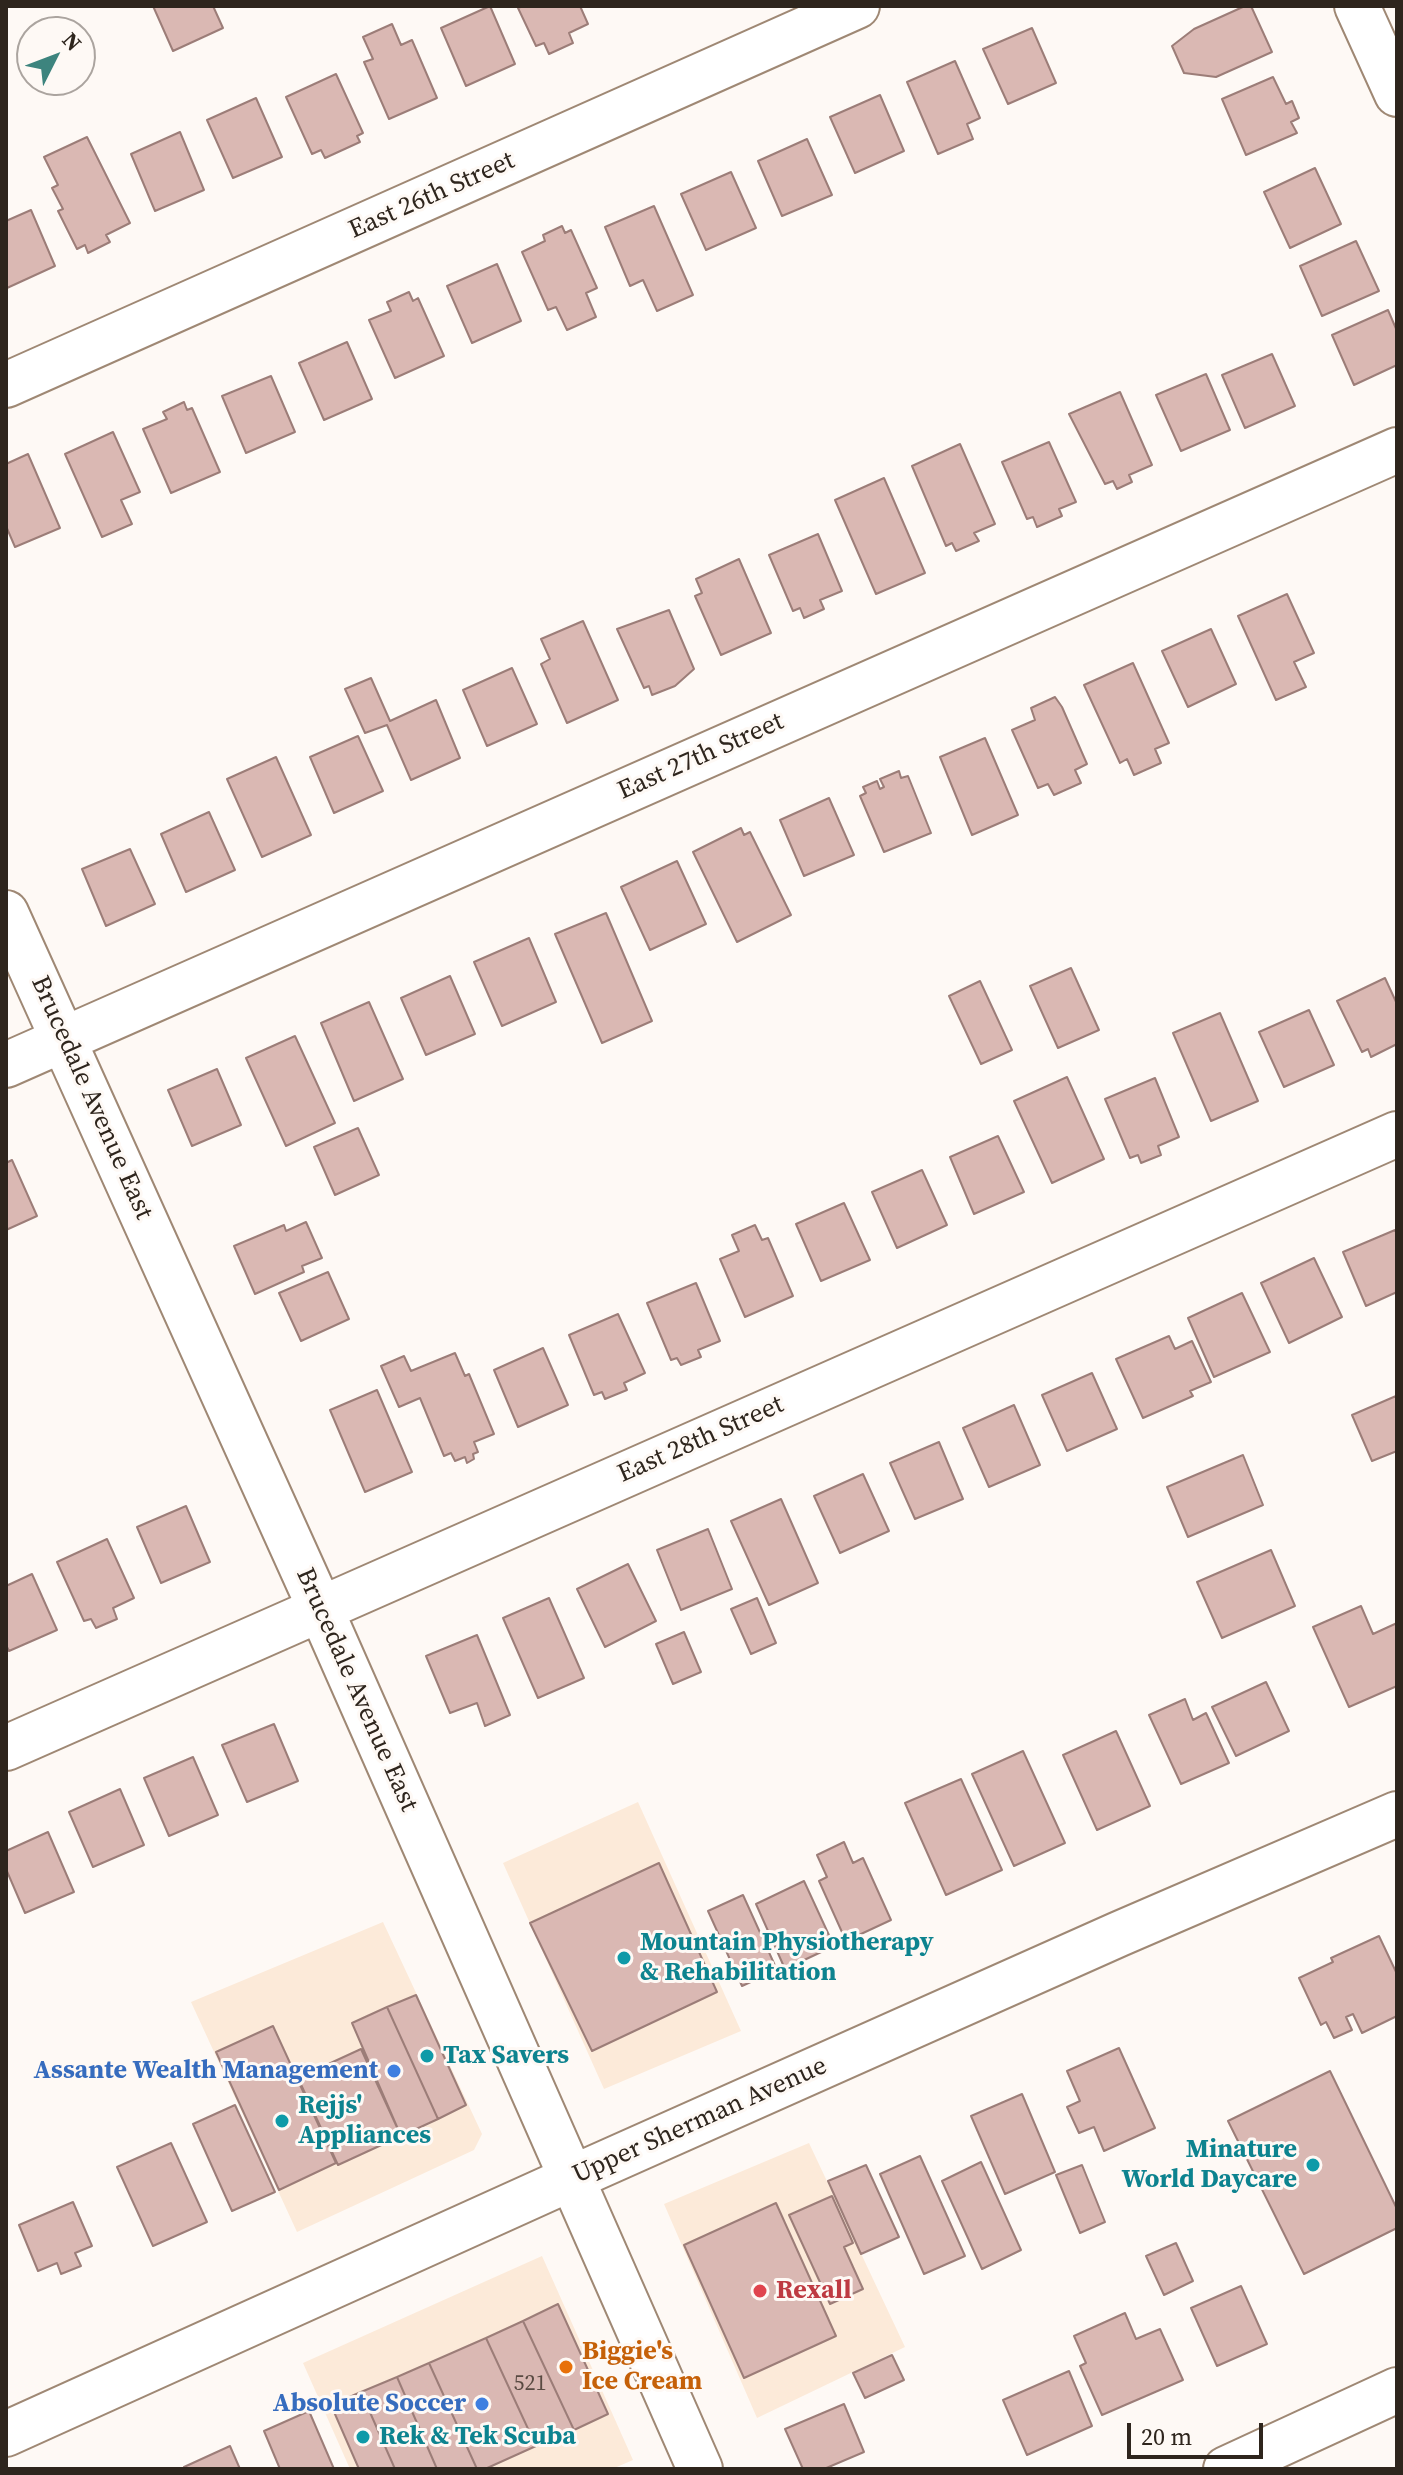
<!DOCTYPE html>
<style>
body{margin:0}
#map{position:relative;width:1403px;height:2475px;overflow:hidden;background:#fef9f5;font-family:"Source Serif 4",serif}
canvas{display:block}
.frame{position:absolute;inset:0;border:8px solid #2e251d;pointer-events:none}
.north{position:absolute;left:16px;top:16px;width:80px;height:80px;box-sizing:border-box;background:#fef9f5;border:2px solid #aba49f;border-radius:50%;rotate:48deg;font-size:22px;font-weight:700;line-height:32px;text-align:center;color:#2e251d}
.north::after{content:'';display:block;margin:auto;width:28px;height:36px;background:#3d847e;clip-path:polygon(50% 0,100% 100%,50% 72%,0 100%)}
.scale{position:absolute;left:1127px;top:2423px;width:136px;height:36px;box-sizing:border-box;border:4px solid #2e251d;border-top:0;padding-left:10px;font-size:24px;line-height:28px;white-space:nowrap;color:#2e251d;-webkit-text-stroke:6px #fef9f5;paint-order:stroke}
</style>
<div id="map">
<canvas width="1403" height="2475"></canvas>
<div class="frame"></div>
<div class="north">N</div>
<div class="scale">20 m</div>
</div>
<script>
const c = document.querySelector('canvas').getContext('2d');
c.lineJoin = 'round';
function paint(path, color) { c.fillStyle = color; c.fill(path, 'evenodd'); }
const shape = rows => new Path2D(rows.map(r => 'M' + r).join(''));
function trace(path, color, width, dash) { c.strokeStyle = color; c.lineWidth = width; c.lineCap = dash ? 'butt' : 'round'; c.setLineDash(dash || []); c.stroke(path); }
function drawText(font, color, halo, rows, align = 'center') {
  c.font = font + ' "Source Serif 4",serif'; c.lineWidth = 6; c.setLineDash([]); c.textBaseline = 'middle'; c.strokeStyle = halo; c.fillStyle = color; for (const [text, x, y, turn = 0] of rows) {
    c.save(); c.translate(x, y); c.rotate((+turn || 0) * Math.PI / 180); c.textAlign = isNaN(turn) ? turn : align; if (halo) c.strokeText(text, 0, 0); c.fillText(text, 0, 0); c.restore();
  }
}
paint(shape([
 [638,1802,741,2031,604,2089,503,1863],
 [383,1922,482,2134,474,2150,297,2232,191,2002],
 [809,2143,905,2347,757,2418,664,2204],
 [542,2256,633,2460,612,2469,350,2469,303,2363]
]), '#fcead9');
const building = shape([
 [153,6,213,6,223,28,173,51,153,6],
 [490,6,515,64,466,86,441,28,490,6],
 [523,6,580,6,588,24,569,33,573,43,549,54,544,43,536,46,518,8,523,6],
 [1245,6,1251,6,1272,52,1216,77,1184,73,1172,46,1194,29,1245,6],
 [392,24,401,45,412,40,437,98,389,119,364,62,373,59,363,37,392,24],
 [1032,28,1056,83,1008,104,983,49,1032,28],
 [955,61,980,118,967,124,973,139,938,154,907,82,955,61],
 [336,74,363,133,357,136,360,142,325,158,321,150,312,154,286,97,336,74],
 [1273,77,1286,104,1292,101,1299,118,1291,122,1297,133,1246,155,1222,99,1273,77],
 [880,95,904,151,855,173,830,117,880,95],
 [256,98,282,157,233,178,207,120,256,98],
 [180,132,204,190,155,211,131,154,180,132],
 [87,137,130,223,106,235,110,242,88,253,85,245,77,249,58,211,63,209,52,188,58,185,44,157,87,137],
 [807,139,832,195,782,216,758,161,807,139],
 [1315,168,1341,224,1290,248,1264,192,1315,168],
 [731,172,756,228,706,250,681,194,731,172],
 [654,206,693,295,657,311,643,280,630,286,605,227,654,206],
 [31,210,55,266,7,288,6,221,31,210],
 [562,226,565,233,571,230,597,288,586,293,596,317,567,330,556,307,548,310,522,252,545,241,543,235,562,226],
 [1356,241,1379,291,1322,316,1300,266,1356,241],
 [497,264,521,321,472,343,447,286,497,264],
 [409,292,413,301,418,298,444,356,395,378,369,320,391,311,387,302,409,292],
 [1388,310,1397,331,1397,365,1354,385,1332,335,1388,310],
 [347,342,372,399,324,420,299,363,347,342],
 [1272,354,1295,406,1245,428,1222,375,1272,354],
 [1206,374,1230,430,1181,451,1156,395,1206,374],
 [271,376,295,432,246,453,222,396,271,376],
 [1120,392,1152,465,1129,475,1132,482,1117,489,1113,481,1105,484,1069,414,1120,392],
 [184,402,187,410,192,408,220,472,171,493,143,429,167,419,163,412,184,402],
 [113,432,140,492,121,500,132,524,102,537,65,454,113,432],
 [1049,442,1076,502,1059,509,1062,516,1037,527,1033,517,1027,519,1002,462,1049,442],
 [960,444,995,524,974,533,979,541,956,551,952,543,946,546,912,466,960,444],
 [28,454,60,528,15,547,6,526,6,464,28,454],
 [884,478,925,573,876,594,835,500,884,478],
 [818,534,842,591,820,600,824,609,804,618,800,608,793,611,769,555,818,534],
 [739,559,771,633,721,655,695,596,702,593,696,579,739,559],
 [1287,594,1314,653,1294,662,1306,687,1276,700,1238,616,1287,594],
 [669,610,694,669,675,686,652,695,649,686,644,688,617,629,669,610],
 [583,621,618,700,567,723,541,664,550,659,541,639,583,621],
 [1211,629,1236,684,1188,707,1162,651,1211,629],
 [1133,663,1169,743,1155,749,1161,763,1134,775,1127,759,1120,763,1084,685,1133,663],
 [512,668,537,724,487,746,463,690,512,668],
 [371,678,390,721,436,700,460,758,411,780,387,725,365,733,345,689,371,678],
 [1055,697,1062,707,1087,764,1075,770,1081,783,1054,795,1048,784,1038,788,1012,730,1035,720,1031,708,1055,697],
 [358,736,383,791,334,813,310,757,358,736],
 [985,738,1018,815,972,835,940,757,985,738],
 [276,757,311,835,262,857,227,779,276,757],
 [899,771,901,778,908,776,931,833,884,852,860,796,866,793,863,787,877,781,880,789,884,787,880,779,899,771],
 [829,798,854,855,804,876,780,820,829,798],
 [209,812,235,870,186,892,161,834,209,812],
 [741,828,744,835,750,832,791,915,737,942,693,852,741,828],
 [130,849,155,904,106,926,82,869,130,849],
 [677,861,706,924,650,950,621,887,677,861],
 [606,913,652,1021,602,1043,555,934,606,913],
 [529,938,556,1002,502,1026,474,962,529,938],
 [1071,968,1099,1030,1058,1048,1030,986,1071,968],
 [450,976,475,1034,426,1055,401,998,450,976],
 [1385,978,1397,1004,1397,1044,1371,1057,1368,1049,1362,1052,1337,1001,1385,978],
 [980,981,1012,1050,981,1064,949,996,980,981],
 [369,1002,403,1079,354,1101,321,1023,369,1002],
 [1309,1010,1334,1065,1284,1087,1259,1032,1309,1010],
 [1220,1013,1258,1101,1211,1121,1173,1033,1220,1013],
 [295,1036,335,1123,286,1146,246,1058,295,1036],
 [217,1069,241,1125,192,1146,168,1090,217,1069],
 [1067,1077,1104,1159,1052,1183,1014,1101,1067,1077],
 [1155,1078,1179,1137,1158,1146,1161,1155,1141,1163,1138,1155,1130,1158,1105,1099,1155,1078],
 [358,1128,379,1175,335,1195,314,1147,358,1128],
 [998,1136,1024,1192,974,1214,950,1157,998,1136],
 [12,1160,37,1216,6,1230,6,1163,12,1160],
 [922,1170,947,1225,897,1248,872,1192,922,1170],
 [844,1203,870,1260,821,1281,796,1224,844,1203],
 [306,1222,322,1258,302,1266,304,1272,255,1294,234,1246,284,1225,286,1231,306,1222],
 [755,1225,762,1240,768,1238,793,1296,745,1317,720,1259,739,1251,732,1235,755,1225],
 [1395,1230,1397,1234,1397,1292,1366,1306,1343,1252,1395,1230],
 [1314,1258,1342,1317,1289,1343,1261,1283,1314,1258],
 [328,1272,349,1319,301,1341,279,1293,328,1272],
 [696,1283,720,1341,698,1350,701,1357,681,1365,677,1358,671,1360,647,1303,696,1283],
 [1242,1293,1270,1352,1214,1377,1188,1318,1242,1293],
 [618,1314,645,1373,624,1383,627,1390,605,1399,602,1392,594,1395,569,1335,618,1314],
 [1169,1336,1175,1349,1192,1341,1211,1382,1190,1391,1193,1396,1143,1418,1116,1359,1169,1336],
 [543,1348,568,1405,518,1427,494,1370,543,1348],
 [455,1353,465,1376,469,1374,494,1434,474,1442,478,1452,473,1454,474,1459,467,1463,465,1457,455,1461,451,1453,444,1456,420,1398,399,1407,381,1366,404,1356,411,1371,455,1353],
 [1092,1373,1117,1429,1067,1451,1042,1395,1092,1373],
 [377,1390,412,1472,365,1492,330,1410,377,1390],
 [1396,1396,1397,1451,1372,1461,1352,1415,1396,1396],
 [1014,1405,1040,1465,989,1487,963,1428,1014,1405],
 [939,1442,963,1499,915,1519,890,1463,939,1442],
 [1243,1455,1263,1505,1188,1537,1167,1487,1243,1455],
 [863,1474,889,1531,840,1553,814,1496,863,1474],
 [781,1499,818,1583,769,1605,731,1521,781,1499],
 [186,1506,210,1562,161,1583,137,1527,186,1506],
 [708,1529,732,1589,681,1610,657,1550,708,1529],
 [107,1539,134,1598,113,1608,117,1619,96,1628,91,1619,84,1621,57,1562,107,1539],
 [1271,1550,1295,1606,1222,1638,1197,1582,1271,1550],
 [628,1564,656,1621,605,1647,577,1589,628,1564],
 [32,1574,57,1630,9,1651,6,1645,6,1586,32,1574],
 [549,1598,584,1678,538,1698,503,1618,549,1598],
 [757,1598,776,1643,751,1654,731,1609,757,1598],
 [1361,1606,1373,1634,1397,1623,1397,1686,1349,1707,1313,1627,1361,1606],
 [684,1632,701,1672,673,1684,656,1644,684,1632],
 [477,1635,510,1715,485,1726,477,1703,450,1713,426,1656,477,1635],
 [1266,1682,1289,1731,1236,1756,1212,1707,1266,1682],
 [1185,1699,1193,1720,1206,1713,1229,1763,1181,1784,1149,1715,1185,1699],
 [274,1724,298,1781,247,1802,222,1745,274,1724],
 [1116,1731,1150,1806,1097,1830,1063,1755,1116,1731],
 [1023,1751,1065,1843,1014,1866,972,1774,1023,1751],
 [193,1757,218,1815,169,1836,144,1778,193,1757],
 [961,1779,1002,1870,946,1895,905,1803,961,1779],
 [120,1789,144,1845,93,1867,69,1812,120,1789],
 [48,1832,74,1892,25,1913,6,1869,6,1851,48,1832],
 [844,1842,853,1863,863,1858,891,1920,846,1941,819,1881,827,1877,817,1855,844,1842],
 [659,1863,717,1992,592,2051,530,1923,659,1863],
 [804,1881,834,1946,785,1969,756,1904,804,1881],
 [743,1895,777,1970,742,1986,708,1911,743,1895],
 [1379,1936,1397,1974,1397,2016,1362,2033,1353,2014,1346,2017,1352,2030,1334,2038,1326,2022,1321,2025,1299,1978,1333,1962,1331,1958,1379,1936],
 [416,1995,466,2105,438,2119,387,2007,416,1995],
 [387,2007,438,2119,401,2136,352,2023,387,2007],
 [273,2026,336,2163,279,2190,216,2052,273,2026],
 [1119,2048,1155,2128,1104,2151,1094,2127,1079,2133,1067,2107,1080,2101,1067,2071,1119,2048],
 [361,2049,401,2136,338,2165,298,2078,361,2049],
 [1330,2071,1397,2209,1397,2228,1304,2274,1228,2121,1330,2071],
 [1022,2094,1055,2172,1005,2194,971,2116,1022,2094],
 [235,2105,275,2192,232,2211,193,2124,235,2105],
 [171,2143,207,2222,153,2246,117,2167,171,2143],
 [920,2156,965,2256,924,2274,880,2174,920,2156],
 [981,2162,1021,2250,982,2269,942,2181,981,2162],
 [866,2165,899,2237,861,2254,828,2181,866,2165],
 [1082,2165,1105,2222,1080,2233,1056,2175,1082,2165],
 [832,2196,853,2243,844,2247,863,2289,830,2304,789,2215,832,2196],
 [73,2202,92,2246,75,2253,81,2266,61,2274,57,2263,38,2271,19,2225,73,2202],
 [776,2203,836,2336,744,2378,684,2245,776,2203],
 [1176,2243,1193,2281,1164,2295,1146,2256,1176,2243],
 [1241,2286,1267,2344,1217,2366,1191,2308,1241,2286],
 [558,2304,608,2414,574,2430,523,2321,558,2304],
 [1125,2313,1136,2339,1160,2329,1183,2380,1102,2415,1080,2366,1086,2363,1074,2336,1125,2313],
 [523,2321,574,2430,536,2446,486,2338,523,2321],
 [486,2338,536,2446,485,2469,477,2469,429,2363,486,2338],
 [892,2355,904,2380,865,2398,853,2373,892,2355],
 [429,2363,477,2469,437,2469,397,2377,429,2363],
 [1069,2371,1092,2426,1027,2455,1003,2400,1069,2371],
 [397,2377,437,2469,395,2469,361,2392,397,2377],
 [361,2392,395,2469,359,2469,331,2405,361,2392],
 [844,2404,864,2452,824,2469,803,2469,785,2429,844,2404],
 [309,2411,334,2469,280,2469,264,2431,309,2411],
 [230,2446,240,2469,185,2469,184,2467,230,2446]
]);
paint(building, '#dab8b3');
trace(building, '#9c7d78', 2);
const minor = shape([
 [1357,6,1397,94],
 [6,385,857,6],
 [6,913,320,1608,700,2469],
 [6,1065,1397,450],
 [6,1748,1397,1134],
 [1226,2469,1397,2390]
]);
const major = shape([
 [6,2434,572,2178,1119,1934,1397,1814]
]);
trace(minor, '#9f8874', 48);
trace(major, '#9f8874', 48);
trace(minor, '#fff', 44);
trace(major, '#fff', 44);
for (const [x, y, r, color] of [
 [624,1958,8,"#0f9aa8"],
 [427,2056,8,"#0f9aa8"],
 [394,2071,8,"#3f7fe0"],
 [282,2121,8,"#0f9aa8"],
 [1313,2165,8,"#0f9aa8"],
 [760,2291,8,"#e0444e"],
 [566,2367,8,"#e8710a"],
 [482,2404,8,"#3f7fe0"],
 [363,2437,8,"#0f9aa8"]
]) { const dot = new Path2D(); dot.arc(x, y, r, 0, 2 * Math.PI); c.fillStyle = color; c.fill(dot); trace(dot, '#fef9f5', 3); }
drawText('22px', '#594a42', null, [
 ["521",530,2384]
]);
drawText('26px', '#2e251d', '#fef9f5', [
 ["East 26th Street",432,196,-24],
 ["East 27th Street",701,757,-24],
 ["Brucedale Avenue East",91,1098,66],
 ["East 28th Street",701,1440,-24],
 ["Brucedale Avenue East",356,1690,66],
 ["Upper Sherman Avenue",700,2121,-24]
]);
drawText('bold 26px', '#0d838f', '#fef9f5', [
 ["Mountain Physiotherapy",640,1943],
 ["& Rehabilitation",640,1973],
 ["Tax Savers",443,2056],
 ["Rejjs'",298,2106],
 ["Appliances",298,2136],
 ["Minature",1297,2150,"right"],
 ["World Daycare",1297,2180,"right"],
 ["Rek & Tek Scuba",379,2437]
], 'left');
drawText('bold 26px', '#366cbe', '#fef9f5', [
 ["Assante Wealth Management",378,2071],
 ["Absolute Soccer",466,2404]
], 'right');
drawText('bold 26px', '#be3a42', '#fef9f5', [
 ["Rexall",776,2291]
], 'left');
drawText('bold 26px', '#c56008', '#fef9f5', [
 ["Biggie's",582,2352],
 ["Ice Cream",582,2382]
], 'left');
</script>
